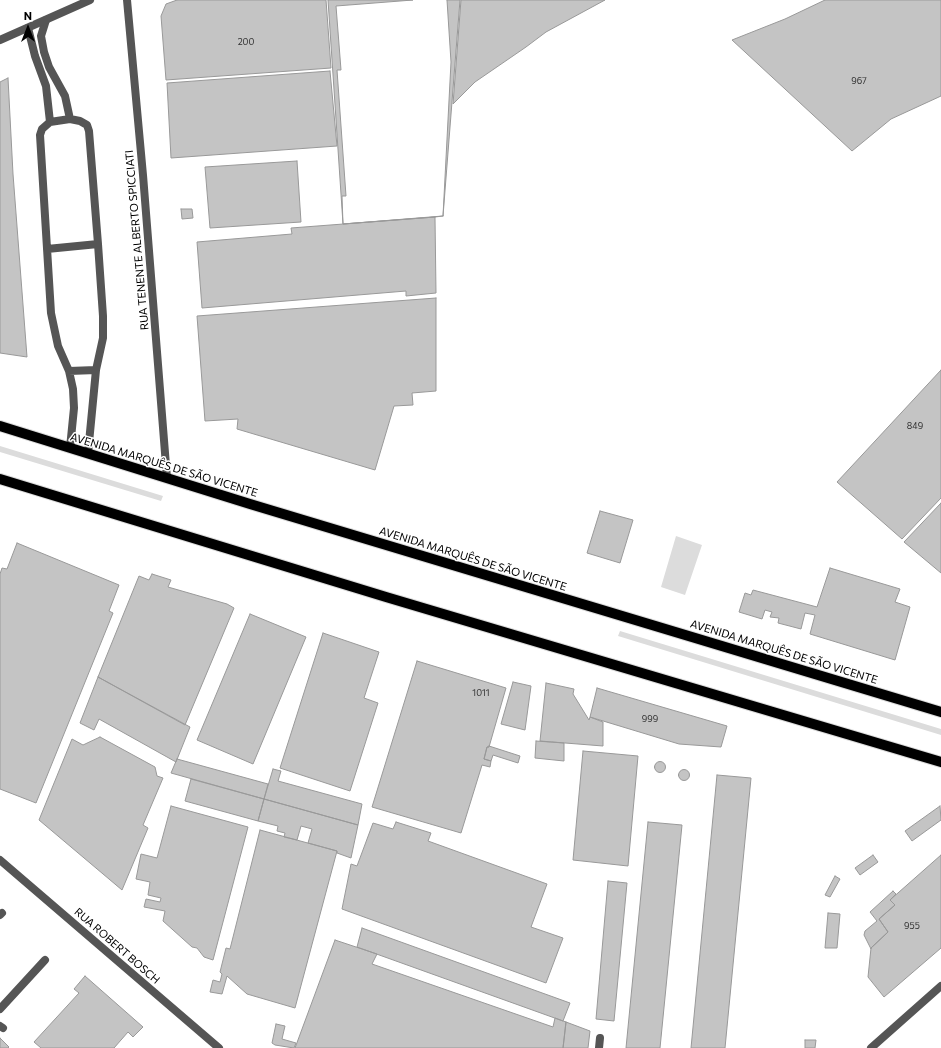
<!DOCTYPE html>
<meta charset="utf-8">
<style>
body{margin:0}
#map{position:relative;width:941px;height:1048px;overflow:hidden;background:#fff;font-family:Commissioner,sans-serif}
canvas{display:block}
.north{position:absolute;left:8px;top:8px;width:40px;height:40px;-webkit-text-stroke:3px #fff;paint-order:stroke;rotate:0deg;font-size:11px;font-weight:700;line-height:16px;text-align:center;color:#000}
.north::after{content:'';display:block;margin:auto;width:14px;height:18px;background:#000;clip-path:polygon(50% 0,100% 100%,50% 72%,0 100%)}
</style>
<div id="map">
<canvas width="941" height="1048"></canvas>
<div class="north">N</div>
</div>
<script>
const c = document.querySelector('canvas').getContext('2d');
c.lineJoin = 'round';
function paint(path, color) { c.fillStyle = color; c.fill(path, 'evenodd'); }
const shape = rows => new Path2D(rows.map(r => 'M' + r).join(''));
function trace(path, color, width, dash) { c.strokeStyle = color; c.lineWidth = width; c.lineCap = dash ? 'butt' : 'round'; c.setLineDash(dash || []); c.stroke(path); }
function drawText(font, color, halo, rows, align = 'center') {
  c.font = font + ' Commissioner,sans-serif'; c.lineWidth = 3; c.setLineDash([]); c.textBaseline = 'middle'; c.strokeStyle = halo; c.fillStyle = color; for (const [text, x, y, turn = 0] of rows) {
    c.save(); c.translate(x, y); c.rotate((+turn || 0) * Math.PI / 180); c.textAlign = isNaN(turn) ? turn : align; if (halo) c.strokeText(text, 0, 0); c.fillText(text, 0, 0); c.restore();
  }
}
paint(shape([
 [0,446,163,496,161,501,0,452],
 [676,536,702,545,685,595,661,587],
 [620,631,941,729,941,735,618,636]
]), '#dcdcdc');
const building = shape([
 [177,0,326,0,331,68,166,80,161,16,166,4,177,0],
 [328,0,413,0,336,6,341,70,337,70,346,196,342,196,343,224,328,0],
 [447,0,460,0,443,216,451,62,447,0],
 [461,0,605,0,546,32,526,47,475,82,453,104,461,0],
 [825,0,941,0,941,96,891,119,852,151,732,40,785,19,825,0],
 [330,71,337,146,171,158,167,83,330,71],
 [8,78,13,174,27,357,0,353,0,82,8,78],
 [297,161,301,222,210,228,205,167,297,161],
 [181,209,192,209,193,218,182,219,181,209],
 [443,216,435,217,343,224,443,216],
 [435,217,436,293,406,296,406,291,202,308,197,242,292,234,291,228,435,217],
 [436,298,436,391,412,393,413,405,394,406,375,470,237,429,238,419,205,421,197,316,436,298],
 [941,370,941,498,902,539,837,482,941,370],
 [941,503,941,573,904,542,941,503],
 [600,511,633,520,620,563,587,553,600,511],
 [17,543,119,585,109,611,113,613,36,803,0,789,0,574,2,568,7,569,17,543],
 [830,568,900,589,895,602,910,607,895,660,810,634,815,615,805,613,801,629,778,623,779,618,770,617,772,612,765,610,762,619,739,612,745,593,751,595,753,590,817,607,830,568],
 [152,574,171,580,168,587,227,604,234,608,185,725,98,677,139,576,149,580,152,574],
 [250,614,306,637,253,764,197,740,250,614],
 [323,633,379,652,364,698,378,703,350,791,280,768,323,633],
 [417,661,506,688,489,747,487,747,484,759,491,761,490,767,482,765,461,833,372,807,417,661],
 [98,677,190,727,176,762,99,719,94,730,80,723,98,677],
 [513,682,531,686,525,730,501,724,513,682],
 [546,683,574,689,573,694,589,720,590,717,603,722,603,746,540,741,546,683],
 [597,688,727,726,721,747,679,744,590,717,597,688],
 [100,737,155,767,157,776,163,778,143,825,148,828,122,890,39,820,72,739,83,745,100,737],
 [536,741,564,743,564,761,535,758,536,741],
 [489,746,520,756,518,763,493,755,491,761,484,759,487,747,489,747,489,746],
 [583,751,638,756,628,866,573,860,583,751],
 [177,759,268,784,264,799,171,773,177,759],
 '654.5 767a5.5 5.5 0 1 1 11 0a5.5 5.5 0 1 1-11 0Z',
 [273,769,281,771,278,781,362,804,358,825,264,799,273,769],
 '678.5 775a5.5 5.5 0 1 1 11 0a5.5 5.5 0 1 1-11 0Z',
 [717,775,751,778,725,1048,691,1048,717,775],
 [191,779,264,799,258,821,185,801,191,779],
 [264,799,358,825,351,858,337,853,337,851,308,843,312,829,301,826,297,840,284,837,285,833,277,831,278,826,258,821,264,799],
 [171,806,248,827,213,960,204,957,197,948,192,947,163,921,165,911,144,907,146,899,160,902,161,898,148,895,150,882,136,879,141,854,157,858,171,806],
 [940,806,941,820,912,841,905,831,940,806],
 [396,822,431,833,428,841,547,884,531,927,563,938,546,983,342,909,351,864,357,866,373,823,393,829,396,822],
 [648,822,682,825,660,1048,626,1048,648,822],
 [260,830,337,851,295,1008,247,994,227,976,222,994,210,992,213,980,220,982,222,974,220,972,226,948,230,949,260,830],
 [873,855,878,862,860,875,855,868,873,855],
 [941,855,941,948,884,997,868,977,871,948,888,932,879,919,895,905,890,900,941,855],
 [835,876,840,879,830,897,825,895,835,876],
 [608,881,627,883,614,1021,596,1019,608,881],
 [893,891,896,894,890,900,895,905,879,919,888,932,871,948,871,949,864,935,865,931,877,921,870,912,893,891],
 [828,913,840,914,837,948,825,948,828,913],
 [362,928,570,1003,563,1021,357,947,362,928],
 [335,940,377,954,372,964,553,1027,555,1018,566,1022,563,1048,295,1048,335,940],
 [85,976,143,1027,133,1037,128,1032,114,1048,41,1048,34,1042,79,993,74,989,85,976],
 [566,1022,590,1031,588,1048,563,1048,566,1022],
 [276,1024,285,1026,282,1039,296,1043,294,1048,275,1045,272,1043,276,1024],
 [0,1038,9,1047,8,1048,0,1048,0,1038],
 [805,1040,816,1040,815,1048,805,1048,805,1040]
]);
paint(building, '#c4c4c4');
trace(building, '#999', 1);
const primary = shape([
 [0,426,250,504,941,712],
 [0,479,386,597,941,762]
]);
trace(primary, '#dbdbdb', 12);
trace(shape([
 [46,20,41,36,44,52,49,67,65,96,70,119],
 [28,28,35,56,46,86,50,122],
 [70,119,80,121,87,125,89,131,98,244,103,316,103,338,96,370,69,371,58,346,51,313,40,135,42,129,50,122,70,119],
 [47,249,98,244],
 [69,371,73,389,74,408,70,448],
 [88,453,96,370],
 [0,915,2,913],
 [0,1009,45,960],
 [0,1026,3,1028],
 [599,1048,600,1038]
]), '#555', 8);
trace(shape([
 [127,0,143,175,167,478],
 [871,1048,941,986]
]), '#555', 8);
trace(shape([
 [0,40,90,0],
 [0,860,219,1048]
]), '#555', 8);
trace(primary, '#000', 10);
drawText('9px', '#313131', null, [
 ["200",246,42],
 ["967",859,81],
 ["849",915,426],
 ["1011",481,693],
 ["999",650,719],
 ["955",912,926]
]);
drawText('11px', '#000', '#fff', [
 ["RUA TENENTE ALBERTO SPICCIATI",137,240,-95],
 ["AVENIDA MARQUÊS DE SÃO VICENTE",164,465,17],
 ["AVENIDA MARQUÊS DE SÃO VICENTE",473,559,17],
 ["AVENIDA MARQUÊS DE SÃO VICENTE",784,652,17],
 ["RUA ROBERT BOSCH",117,946,41]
]);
</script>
